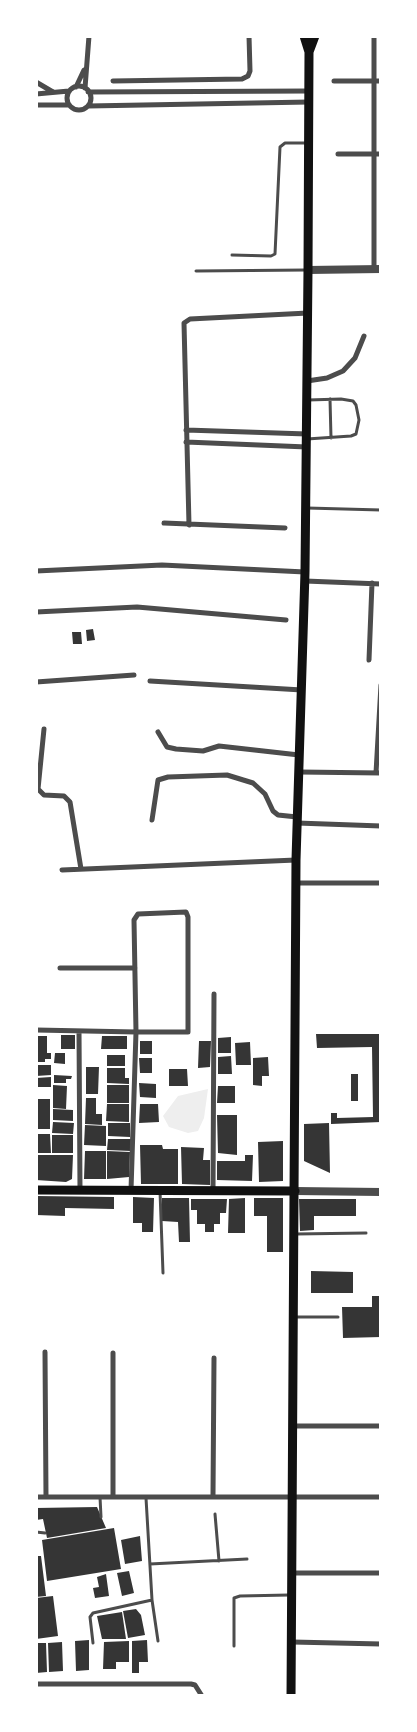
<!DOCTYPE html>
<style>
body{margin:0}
#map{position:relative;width:417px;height:1732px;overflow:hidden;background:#fff;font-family:"Titillium Web",sans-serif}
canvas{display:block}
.frame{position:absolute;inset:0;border:38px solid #fff;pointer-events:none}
</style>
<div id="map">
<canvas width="417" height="1732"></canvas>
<div class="frame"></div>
</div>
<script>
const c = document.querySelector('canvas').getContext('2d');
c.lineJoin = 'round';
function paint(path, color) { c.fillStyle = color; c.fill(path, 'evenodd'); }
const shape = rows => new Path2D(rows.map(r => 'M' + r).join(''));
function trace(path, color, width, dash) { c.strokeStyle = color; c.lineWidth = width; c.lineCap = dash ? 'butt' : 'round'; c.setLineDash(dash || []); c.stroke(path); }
paint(shape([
 [208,1089,204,1118,198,1131,188,1133,169,1127,163,1116,178,1096]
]), '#eee');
paint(shape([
 [93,629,95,640,87,641,86,630],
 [72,632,81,632,82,644,73,644],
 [316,1034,381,1034,381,1122,331,1124,331,1113,337,1113,337,1118,373,1117,372,1047,317,1048],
 [61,1035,75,1035,75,1049,61,1049],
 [36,1036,47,1036,47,1053,51,1053,51,1059,45,1059,45,1062,37,1062],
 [102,1036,127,1036,127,1049,101,1049],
 [231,1037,231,1053,218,1053,218,1038],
 [140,1041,152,1041,152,1054,140,1054],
 [199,1041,211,1041,210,1067,198,1068],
 [250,1042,251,1065,236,1065,235,1043],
 [55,1053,65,1053,65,1064,54,1063],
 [107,1055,125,1055,125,1066,107,1066],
 [231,1056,232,1074,218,1074,218,1057],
 [268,1057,269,1076,262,1076,262,1086,253,1085,253,1058],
 [139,1058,152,1058,152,1073,140,1073],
 [36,1065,51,1065,51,1075,36,1076],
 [86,1067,99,1067,98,1094,86,1094],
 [107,1068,125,1068,125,1078,129,1078,129,1084,107,1083],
 [169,1069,187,1069,188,1086,169,1086],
 [351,1074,358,1074,358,1101,351,1101],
 [54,1075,72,1076,71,1079,66,1079,66,1083,54,1083],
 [51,1077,51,1087,36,1087,36,1078],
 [139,1083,156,1084,156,1098,140,1097],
 [53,1085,67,1086,66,1109,53,1108],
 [107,1085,129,1085,129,1103,107,1103],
 [218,1086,235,1086,235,1103,217,1103],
 [86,1098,96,1098,96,1114,102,1114,102,1125,85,1124],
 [36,1099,50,1099,50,1129,36,1129],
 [107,1104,129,1104,129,1122,106,1121],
 [140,1104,158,1104,159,1122,139,1123],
 [53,1109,73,1110,73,1121,53,1120],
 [217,1115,237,1115,237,1155,218,1153],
 [53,1122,74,1123,73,1134,52,1133],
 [108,1123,130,1123,130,1137,108,1136],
 [329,1123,330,1173,304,1161,304,1124],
 [85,1125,106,1126,106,1146,84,1145],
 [36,1134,50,1134,51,1153,36,1153],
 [52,1135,73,1135,73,1153,52,1153],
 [108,1139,131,1139,131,1151,107,1150],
 [283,1141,283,1181,259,1182,258,1142],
 [140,1145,162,1145,163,1149,178,1149,178,1184,141,1184],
 [181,1147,204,1148,203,1160,210,1160,210,1185,182,1184],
 [85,1151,106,1151,106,1179,84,1179],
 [107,1151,130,1152,129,1177,107,1179],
 [36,1155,73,1155,72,1179,66,1182,36,1180],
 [245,1155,253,1155,252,1181,217,1180,217,1161,245,1161],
 [36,1196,114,1197,114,1209,65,1208,65,1216,36,1215],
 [133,1197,154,1198,153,1232,142,1232,142,1223,133,1223],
 [162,1198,189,1198,190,1242,179,1242,178,1222,162,1221],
 [245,1198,245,1233,228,1233,229,1199],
 [254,1198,283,1198,283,1252,267,1252,267,1216,254,1216],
 [191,1199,227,1199,226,1213,220,1213,220,1224,214,1224,214,1232,205,1232,205,1224,197,1224,197,1210,191,1210],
 [299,1199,356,1199,356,1216,314,1216,314,1230,300,1231],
 [311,1271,353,1272,353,1293,311,1293],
 [372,1296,381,1296,381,1337,343,1338,342,1307,372,1307],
 [97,1507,106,1528,47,1538,43,1519,36,1520,36,1508],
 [114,1528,121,1569,47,1581,42,1540],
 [140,1536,142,1561,125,1564,121,1540],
 [36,1556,41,1556,46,1596,36,1597],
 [129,1571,134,1593,122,1596,117,1573],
 [106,1574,109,1596,95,1598,93,1588,99,1587,97,1577],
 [53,1596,58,1636,36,1639,36,1598],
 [136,1609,141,1615,145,1635,128,1638,123,1611],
 [122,1612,126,1639,102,1639,97,1616],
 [89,1640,89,1670,76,1671,75,1641],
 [147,1640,148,1662,139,1662,139,1673,132,1673,132,1641],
 [129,1641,129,1662,116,1662,116,1669,103,1669,104,1642],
 [62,1642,63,1671,49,1672,48,1643],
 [36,1643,46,1643,47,1672,36,1673]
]), '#353535');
trace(shape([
 [232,255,271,256,275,254,280,147,285,143,309,143],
 [196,271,306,270],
 [330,399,331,438],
 [307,439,351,436,356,434,359,420,356,405,353,401,341,399,308,400],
 [307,508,381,510],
 [160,1191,163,1273],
 [296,1234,366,1233],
 [295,1317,338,1317],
 [100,1497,101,1517],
 [146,1498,152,1600,158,1641],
 [215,1514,219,1561],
 [36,1532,45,1533],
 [150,1564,247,1559],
 [93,1643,90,1617,93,1613,152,1600],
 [234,1646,234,1598,240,1596,289,1595]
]), '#4c4c4c', 3);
trace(shape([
 [374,36,374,269],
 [113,81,242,79,248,76,250,71,249,36],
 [334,81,381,81],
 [36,82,53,92],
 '67 98a12 12 0 1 1 24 0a12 12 0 1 1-24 0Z',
 [76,87,84,70],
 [85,88,89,36],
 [88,92,309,91],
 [36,94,69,91],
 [36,105,69,105],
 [88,106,309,102],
 [338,154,381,154],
 [307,381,327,378,343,371,355,358,364,336],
 [186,430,307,434],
 [186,442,307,447],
 [164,523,285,528],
 [189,525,184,323,190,319,308,313],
 [36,571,162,565,305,572],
 [305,581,381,584],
 [36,612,137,607,286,620],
 [369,660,372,583],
 [150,681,302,690],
 [36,682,134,675],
 [44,729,38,789,44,795,64,796,70,802,81,869],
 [158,732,167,747,176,749,203,751,219,746,299,755],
 [299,772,381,773],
 [376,773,381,685],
 [152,820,158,780,168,777,227,775,253,783,265,794,273,811,278,815,297,817],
 [297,823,381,826],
 [62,870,296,860],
 [296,883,381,883],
 [60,968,135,968],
 [36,1030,136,1032,188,1032,188,917,186,912,138,914,134,920,136,1032,131,1190],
 [79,1031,80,1190],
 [213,1191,214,994],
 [45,1352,46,1497],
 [294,1426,381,1426],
 [213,1495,214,1358],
 [113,1496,113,1353],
 [36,1497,381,1497],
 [293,1573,381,1573],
 [292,1642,381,1644],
 [36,1684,191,1684,195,1685,202,1696]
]), '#4c4c4c', 5);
trace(shape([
 [308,270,381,269],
 [295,1191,381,1192]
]), '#4c4c4c', 8);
trace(shape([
 [309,52,315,36],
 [36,1190,295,1191],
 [291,1696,296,860,305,572,308,270,309,52,304,36]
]), '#111', 9);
</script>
